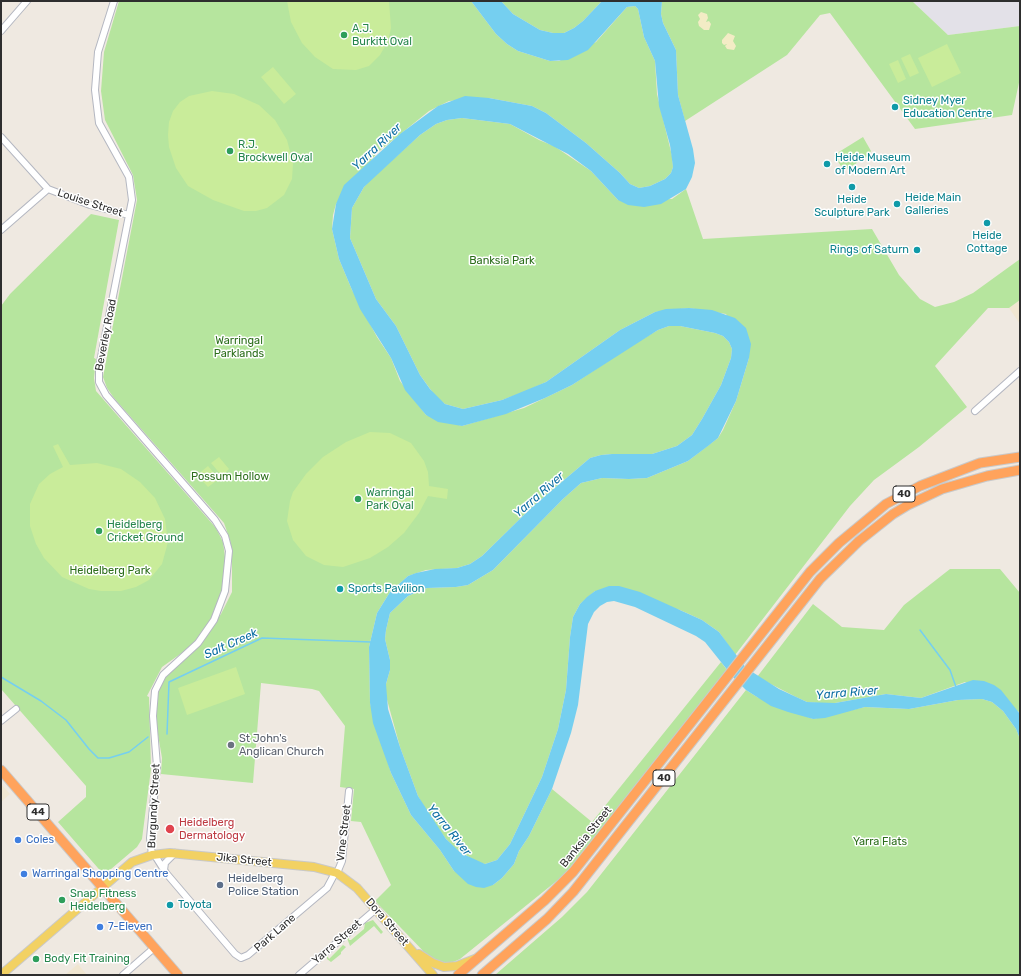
<!DOCTYPE html>
<style>
body{margin:0}
#map{position:relative;width:1021px;height:976px;overflow:hidden;background:#efe9e1;font-family:Rubik,sans-serif}
canvas{display:block}
.frame{position:absolute;inset:0;border:2px solid #2e2e2e;pointer-events:none}
</style>
<div id="map">
<canvas width="1021" height="976"></canvas>
<div class="frame"></div>
</div>
<script>
const c = document.querySelector('canvas').getContext('2d');
c.lineJoin = 'round';
function paint(path, color) { c.fillStyle = color; c.fill(path, 'evenodd'); }
const shape = rows => new Path2D(rows.map(r => 'M' + r).join(''));
function trace(path, color, width, dash) { c.strokeStyle = color; c.lineWidth = width; c.lineCap = dash ? 'butt' : 'round'; c.setLineDash(dash || []); c.stroke(path); }
function drawText(font, color, halo, rows, align = 'center') {
  c.font = font + ' Rubik,sans-serif'; c.lineWidth = 3; c.setLineDash([]); c.textBaseline = 'middle'; c.strokeStyle = halo; c.fillStyle = color; for (const [text, x, y, turn = 0] of rows) {
    c.save(); c.translate(x, y); c.rotate((+turn || 0) * Math.PI / 180); c.textAlign = isNaN(turn) ? turn : align; if (halo) c.strokeText(text, 0, 0); c.fillText(text, 0, 0); c.restore();
  }
}
paint(shape([
 [912,1,1020,1,1020,26,948,35]
]), '#e3e1e8');
paint(shape([
 [1020,300,1020,324,1009,308],
 [1,784,10,794,1,802],
 [78,964,87,975,65,975]
]), '#f0e6d1');
paint(shape([
 [119,1,471,1,496,34,507,44,518,51,550,61,559,61,596,42,627,7,635,6,638,9,644,37,655,61,657,94,672,156,673,167,671,173,665,179,650,186,639,188,630,184,620,173,586,143,546,113,532,106,489,98,449,101,429,111,377,153,336,204,333,215,332,229,339,259,352,290,377,337,391,358,400,381,426,415,462,426,524,408,572,385,629,347,658,330,669,326,680,326,715,333,723,336,729,342,732,349,731,358,721,385,702,419,692,435,677,446,652,454,612,454,601,455,590,458,531,508,482,556,470,564,457,568,426,570,408,576,390,592,377,613,369,647,370,703,391,773,411,815,440,850,454,871,493,885,502,878,514,864,519,851,529,836,552,789,592,822,721,662,727,670,631,794,564,875,460,959,451,963,439,962,428,956,375,901,391,885,361,822,351,821,354,789,340,787,345,726,319,691,312,689,261,683,253,783,161,774,162,758,156,723,157,693,164,678,201,643,221,614,232,592,232,556,230,540,224,523,114,398,107,388,103,377,137,200,133,175,105,120,101,91,104,52],
 [501,1,602,1,583,21,574,28,564,33,553,33,540,30,513,14],
 [662,1,912,1,948,35,1020,26,1020,78,1012,115,915,129,830,13,820,15,787,55,685,121,678,95,676,50,663,23,661,14],
 [462,118,510,124,539,140,554,146,591,171,618,200,672,199,686,189,703,239,872,229,899,275,920,299,935,307,954,302,973,293,1020,259,1020,300,1009,308,988,308,935,366,967,407,919,447,874,480,850,506,735,655,719,632,702,620,680,610,595,591,580,604,573,617,570,637,566,690,558,729,542,777,510,844,497,860,485,864,479,863,456,849,446,839,427,813,418,796,400,747,386,696,386,684,390,670,390,660,385,639,386,630,390,613,408,596,417,592,427,588,456,587,468,585,493,570,563,499,581,483,602,478,629,479,647,478,688,461,718,438,723,430,736,401,749,358,726,314,689,308,655,312,620,330,546,382,524,392,502,400,463,409,445,404,436,397,420,375,396,326,376,299,350,238,352,208,364,187,369,181,420,135,436,124,447,120],
 [863,137,871,151,868,156,844,171,834,155],
 [91,214,119,220,94,358,96,359,94,378,96,391,216,528,223,542,225,557,223,587,212,619,193,645,162,667,147,696,149,697,151,769,142,839,137,847,104,875,58,822,86,797,86,786,1,689,1,306,10,294],
 [950,569,1000,569,1020,593,1020,714,1019,712,965,682,921,698,886,694,835,703,818,703,807,702,796,697,757,677,813,604,842,627,884,630,904,605],
 [746,690,757,697,813,719,865,707,909,709,958,700,982,699,992,702,1003,711,1016,729,1020,739,1020,975,495,975,562,917,587,892],
 [373,920,383,932,381,934,374,926,350,946,347,938,349,937,349,940,351,940,364,929,365,923],
 [343,945,346,947,341,952,341,954,331,962,327,959,327,955,329,959]
]), '#b6e59e');
paint(shape([
 [701,12,707,14,708,18,706,22,709,21,711,24,709,30,704,30,699,26,698,22,700,19,698,15],
 [728,33,735,36,733,41,736,46,734,50,727,49,725,46,727,44,724,45,722,43,722,40]
]), '#f3ecc5');
paint(shape([
 [287,1,389,1,391,28,388,41,380,55,369,66,356,70,333,69,315,57,302,43,291,22],
 [947,44,961,73,932,87,918,58],
 [910,54,919,73,910,77,901,58],
 [898,60,906,79,898,83,889,64],
 [273,67,296,94,284,104,261,77],
 [212,91,234,94,259,105,275,120,287,140,293,163,292,179,284,195,267,208,256,211,244,211,213,200,188,186,176,168,169,147,168,135,169,122,173,111,180,102,189,96],
 [370,432,390,433,411,443,424,461,428,472,429,486,448,489,447,499,428,496,419,513,404,533,388,547,370,558,343,567,324,565,306,556,293,540,287,521,290,501,293,492,306,474,323,457,346,442],
 [58,444,70,465,97,463,121,469,140,482,155,498,165,519,168,542,162,564,149,580,136,587,121,591,101,591,89,589,62,577,44,558,36,544,30,526,30,504,39,484,50,474,63,467,53,446],
 [219,457,229,469,222,476,211,463],
 [208,466,219,479,208,487,197,475],
 [236,667,245,694,187,715,178,688]
]), '#c9ec9a');
paint(shape([
 [471,1,501,1,513,14,540,30,553,33,564,33,574,28,583,21,602,1,662,1,661,14,663,23,676,50,678,95,693,149,695,163,692,177,686,189,661,204,644,207,628,205,618,200,591,171,568,154,510,124,462,118,447,120,436,124,420,135,364,187,352,208,350,238,376,299,396,326,420,375,430,389,445,404,463,409,502,400,546,382,620,330,655,312,666,309,689,308,712,310,735,318,746,328,751,344,749,358,736,401,718,438,708,446,688,461,647,478,629,479,602,478,581,483,563,499,493,570,468,585,456,587,427,588,417,592,408,596,390,613,386,630,385,639,390,660,390,670,386,684,388,709,400,747,418,796,446,839,461,853,485,864,497,860,510,844,542,777,558,729,566,690,570,637,573,617,580,604,587,597,595,591,609,586,619,586,640,592,702,620,719,632,746,668,779,689,807,702,835,703,886,694,921,698,973,680,984,681,994,685,1001,690,1020,714,1020,739,1016,729,1003,711,992,702,982,699,958,700,909,709,865,707,825,718,813,719,788,712,771,706,746,690,733,677,705,642,696,636,635,607,614,601,607,602,600,606,594,612,588,624,578,705,571,733,552,789,529,836,519,851,514,864,502,878,493,885,484,888,476,887,468,884,454,871,440,850,411,815,391,773,373,723,370,703,369,647,377,613,390,592,408,576,416,573,435,569,457,568,470,564,482,556,531,508,590,458,601,455,612,454,652,454,677,446,692,435,702,419,721,385,731,358,732,349,729,342,723,336,715,333,680,326,669,326,658,330,572,385,545,398,506,414,462,426,438,422,426,415,405,390,391,358,360,309,339,259,332,229,336,204,344,185,400,134,438,106,465,96,489,98,532,106,546,113,586,143,620,173,630,184,639,188,650,186,665,179,671,173,673,167,670,145,659,106,655,61,644,37,638,9,635,6,627,7,588,50,568,60,550,61,518,51,507,44,496,34]
]), '#75cff0');
trace(shape([
 [920,630,950,670,956,687],
 [1,677,41,701,66,720,89,749,98,758,109,758,129,752,148,737],
 [167,734,169,682,262,638,371,642]
]), '#75cff0', 1.5);
const minor = shape([
 [114,1,98,52,95,90,99,123,129,177,132,200,99,367,99,382,106,395,215,520,225,536,229,551,225,591,214,620,198,643,163,675,155,691,153,716,157,766,150,838,152,855],
 [1,31,27,1],
 [1,137,48,189,90,205,129,215],
 [1,230,48,189],
 [975,411,1020,371],
 [1,721,16,709],
 [154,854,166,873,235,954,241,958,248,955,327,888,335,873],
 [164,870,165,863,175,853],
 [337,873,342,861,349,791],
 [123,975,154,948],
 [299,975,376,909]
]);
const major = shape([
 [419,954,433,963,444,967,457,966,475,959],
 [1,975,132,862,152,855,170,853,314,867,337,873,357,888,433,975]
]);
const highway = shape([
 [1,770,178,975],
 [458,975,545,900,573,872,810,572,839,543,886,504,920,486,980,463,1020,457],
 [482,975,547,919,573,892,820,579,859,541,893,514,908,505,942,489,987,476,1020,470]
]);
trace(minor, '#b4b7c1', 8);
trace(major, '#c9c9c9', 10);
trace(highway, '#c9c9c9', 11);
trace(minor, '#fff', 6);
trace(major, '#f2d163', 8);
trace(highway, '#ffa35c', 9);
for (const [x, y, r, color] of [
 [344,35,4,"#2e9e5b"],
 [895,107,4,"#0f9aa8"],
 [230,151,4,"#2e9e5b"],
 [827,164,4,"#0f9aa8"],
 [852,187,4,"#0f9aa8"],
 [897,204,4,"#0f9aa8"],
 [987,223,4,"#0f9aa8"],
 [917,250,4,"#0f9aa8"],
 [358,499,4,"#2e9e5b"],
 [99,531,4,"#2e9e5b"],
 [340,589,4,"#0f9aa8"],
 [231,745,4,"#6b7280"],
 [170,829,5,"#e0444e"],
 [18,840,4,"#3f7fe0"],
 [24,874,4,"#3f7fe0"],
 [220,885,4,"#5c6f8a"],
 [62,900,4,"#2e9e5b"],
 [170,905,4,"#0f9aa8"],
 [100,927,4,"#3f7fe0"],
 [36,959,4,"#2e9e5b"]
]) { const dot = new Path2D(); dot.arc(x, y, r, 0, 2 * Math.PI); c.fillStyle = color; c.fill(dot); trace(dot, '#fff', 1.5); }
for (const [x, y, w] of [
 [904,494,22],
 [664,778,22],
 [38,812,22]
]) { const box = new Path2D(); box.roundRect(x - w / 2, y - 8, w, 16, 3); c.fillStyle = '#fff'; c.fill(box); trace(box, '#2e2e2e', 1); }
drawText('bold 10px', '#2e2e2e', null, [
 ["40",904,494],
 ["40",664,778],
 ["44",38,812]
]);
drawText('11px', '#27864d', '#fff', [
 ["A.J.",352,29],
 ["Burkitt Oval",352,42],
 ["R.J.",238,145],
 ["Brockwell Oval",238,158],
 ["Warringal",366,493],
 ["Park Oval",366,506],
 ["Heidelberg",107,525],
 ["Cricket Ground",107,538],
 ["Snap Fitness",70,894],
 ["Heidelberg",70,907],
 ["Body Fit Training",44,959]
], 'left');
drawText('11px', '#0d838f', '#fff', [
 ["Sidney Myer",903,101],
 ["Education Centre",903,114],
 ["Heide Museum",835,158],
 ["of Modern Art",835,171],
 ["Heide Main",905,198],
 ["Galleries",905,211],
 ["Heide",852,200,"center"],
 ["Sculpture Park",852,213,"center"],
 ["Heide",987,236,"center"],
 ["Cottage",987,249,"center"],
 ["Rings of Saturn",909,250,"right"],
 ["Sports Pavilion",348,589],
 ["Toyota",178,905]
], 'left');
drawText('11px', '#2e2e2e', '#fff', [
 ["Louise Street",90,203,18],
 ["Beverley Road",106,335,-79],
 ["Burgundy Street",154,806,-87],
 ["Vine Street",344,833,-83],
 ["Banksia Street",586,837,-51],
 ["Jika Street",244,860,6],
 ["Dora Street",387,922,49],
 ["Park Lane",275,933,-41],
 ["Yarra Street",337,942,-41]
]);
drawText('11px', '#2c6e1b', '#fff', [
 ["Banksia Park",502,261],
 ["Warringal",239,341],
 ["Parklands",239,354],
 ["Possum Hollow",230,477],
 ["Heidelberg Park",110,571],
 ["Yarra Flats",880,842]
]);
drawText('11px', '#5b616d', '#fff', [
 ["St John's",239,739],
 ["Anglican Church",239,752]
], 'left');
drawText('11px', '#be3a42', '#fff', [
 ["Heidelberg",179,823],
 ["Dermatology",179,836]
], 'left');
drawText('11px', '#366cbe', '#fff', [
 ["Coles",26,840],
 ["Warringal Shopping Centre",32,874],
 ["7-Eleven",108,927]
], 'left');
drawText('11px', '#4e5e75', '#fff', [
 ["Heidelberg",228,879],
 ["Police Station",228,892]
], 'left');
drawText('italic 12px', '#0d6fa3', '#fff', [
 ["Yarra River",377,147,-43],
 ["Yarra River",539,495,-41],
 ["Salt Creek",231,644,-24],
 ["Yarra River",847,693,-5],
 ["Yarra River",449,830,51]
]);
</script>
